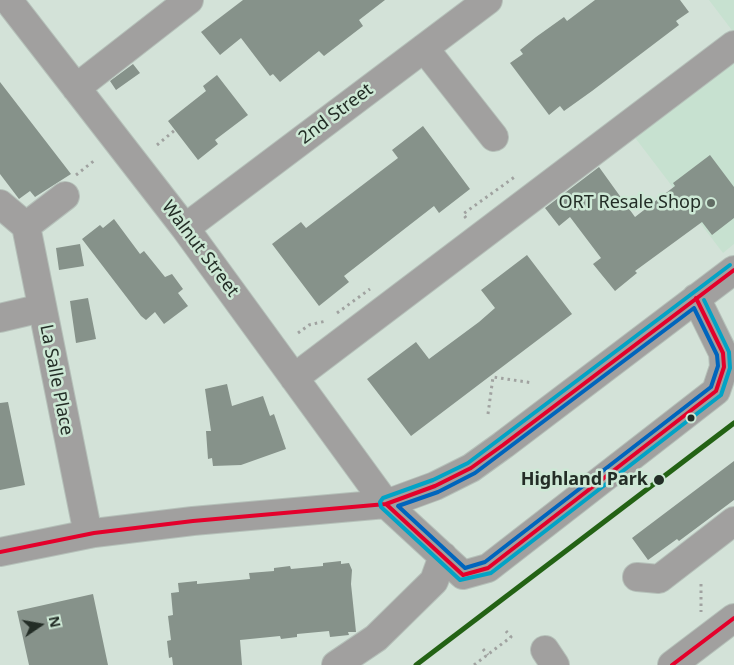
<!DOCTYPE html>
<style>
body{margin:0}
#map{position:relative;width:734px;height:665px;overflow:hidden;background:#d3e2d8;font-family:"Noto Sans",sans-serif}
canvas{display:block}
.north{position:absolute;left:15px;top:600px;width:50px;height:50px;-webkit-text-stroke:4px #cde8d5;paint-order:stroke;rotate:78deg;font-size:14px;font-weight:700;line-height:20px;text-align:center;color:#232d26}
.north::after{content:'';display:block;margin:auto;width:18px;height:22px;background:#232d26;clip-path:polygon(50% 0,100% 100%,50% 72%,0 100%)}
</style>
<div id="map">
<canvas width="734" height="665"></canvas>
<div class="north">N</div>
</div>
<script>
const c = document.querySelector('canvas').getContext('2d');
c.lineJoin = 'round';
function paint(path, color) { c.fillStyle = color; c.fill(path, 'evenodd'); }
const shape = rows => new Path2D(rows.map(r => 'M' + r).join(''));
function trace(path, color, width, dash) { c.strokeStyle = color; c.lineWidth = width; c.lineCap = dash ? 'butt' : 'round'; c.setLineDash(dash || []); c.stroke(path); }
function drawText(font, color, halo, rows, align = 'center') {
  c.font = font + ' "Noto Sans",sans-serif'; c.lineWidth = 5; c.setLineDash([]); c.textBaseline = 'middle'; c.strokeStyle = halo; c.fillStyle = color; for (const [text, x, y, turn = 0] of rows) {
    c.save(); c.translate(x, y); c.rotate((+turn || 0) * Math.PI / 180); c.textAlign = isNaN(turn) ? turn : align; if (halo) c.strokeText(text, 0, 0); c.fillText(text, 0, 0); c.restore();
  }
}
paint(shape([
 [709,0,734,0,734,33],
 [734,56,734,244,723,253,633,135]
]), '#c7e1d0');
paint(shape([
 [243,0,385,0,359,20,363,26,324,56,319,51,280,82,273,74,270,76,241,38,220,55,201,32],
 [595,0,680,0,689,12,676,21,679,25,592,91,564,111,560,106,549,115,510,63,523,54,520,50,536,37,564,17,567,21],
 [133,64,140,73,116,90,110,81],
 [217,75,248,115,215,140,218,144,198,160,168,121,206,91,203,86],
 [0,82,71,174,35,197,30,191,19,199,0,174],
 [423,126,470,189,439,213,434,206,344,276,349,282,319,306,272,244,301,222,306,228,398,158,392,150],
 [710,155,734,187,734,218,712,235,702,222,635,271,637,273,615,291,593,264,601,258,570,217,559,226,545,208,599,167,635,217,675,186,673,183],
 [114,219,140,254,144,251,165,277,172,274,183,289,178,293,188,306,164,324,155,312,146,320,141,316,82,239,100,225,103,228],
 [80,244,84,266,59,270,56,248],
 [527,255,572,314,411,436,367,379,416,342,429,359,479,322,495,308,481,290],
 [88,298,96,339,76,343,70,301],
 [227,384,232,406,263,396,270,416,274,414,286,449,241,465,213,466,212,458,208,459,206,431,211,431,205,389],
 [8,402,25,485,0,490,0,403],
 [734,461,734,500,679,541,677,539,648,560,632,538],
 [341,561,341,564,349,563,352,570,351,584,356,632,348,632,349,635,330,637,329,631,297,634,297,637,281,639,280,636,240,640,242,665,173,665,172,657,169,658,167,641,171,640,168,616,173,615,171,593,179,592,178,583,197,581,197,584,250,579,249,573,274,571,274,568,290,566,291,569,323,566,323,563],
 [93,594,108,665,29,665,17,611]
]), '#86928a');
const minor = shape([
 [8,0,185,228,386,504,463,575,488,568,716,391,724,367,723,353,696,298],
 [424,48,494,137],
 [76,88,189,0],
 [0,204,26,226],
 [26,226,88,534],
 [26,226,65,196],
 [185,228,488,0],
 [0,318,42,308],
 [294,378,734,45],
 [0,552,94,533,193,521,386,504,435,486,471,468,503,445,734,270],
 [637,577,659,579,734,521],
 [545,650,555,665],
 [336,665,376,638,434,581,443,556],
 [672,665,734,618]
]);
trace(minor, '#b5c0b9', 30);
trace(shape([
 [157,145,175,130],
 [76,175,95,160],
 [466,218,463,214,516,176],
 [337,313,370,289],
 [298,333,309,325,326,321],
 [488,414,493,377,533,383],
 [701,584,701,612],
 [483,649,488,655],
 [474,665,511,637,506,631]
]), '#a0a2a0', 3, [2.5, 4]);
trace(minor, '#a1a09f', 28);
trace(shape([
 [386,504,463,575,488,568,716,391,724,367,723,353,696,298],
 [0,552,94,533,193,521,386,504,435,486,471,468,503,445,734,270],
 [672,665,734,618]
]), '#e4002b', 4);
trace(shape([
 [694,308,717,355,718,366,711,387,485,562,465,568,398,506,438,492,475,473,694,308]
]), '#0065bd', 4);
trace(shape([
 [704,300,729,352,730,368,721,395,491,573,460,580,381,507,380,502,383,498,433,480,468,463,730,265]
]), '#02a3c6', 4);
trace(shape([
 [416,665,734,423]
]), '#236214', 5);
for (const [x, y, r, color] of [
 [711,203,5,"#616c64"],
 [691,418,4.5,"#232d26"],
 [659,480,6,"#232d26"]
]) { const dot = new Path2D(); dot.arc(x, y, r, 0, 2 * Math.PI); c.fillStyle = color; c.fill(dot); trace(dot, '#cde8d5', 2); }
drawText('18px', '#232d26', '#cde8d5', [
 ["2nd Street",336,114,-37],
 ["Walnut Street",200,249,53],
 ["La Salle Place",56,380,79]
]);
drawText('18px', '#232d26', '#cde8d5', [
 ["ORT Resale Shop",701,203]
], 'right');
drawText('bold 18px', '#232d26', '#cde8d5', [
 ["Highland Park",648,480]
], 'right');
</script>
